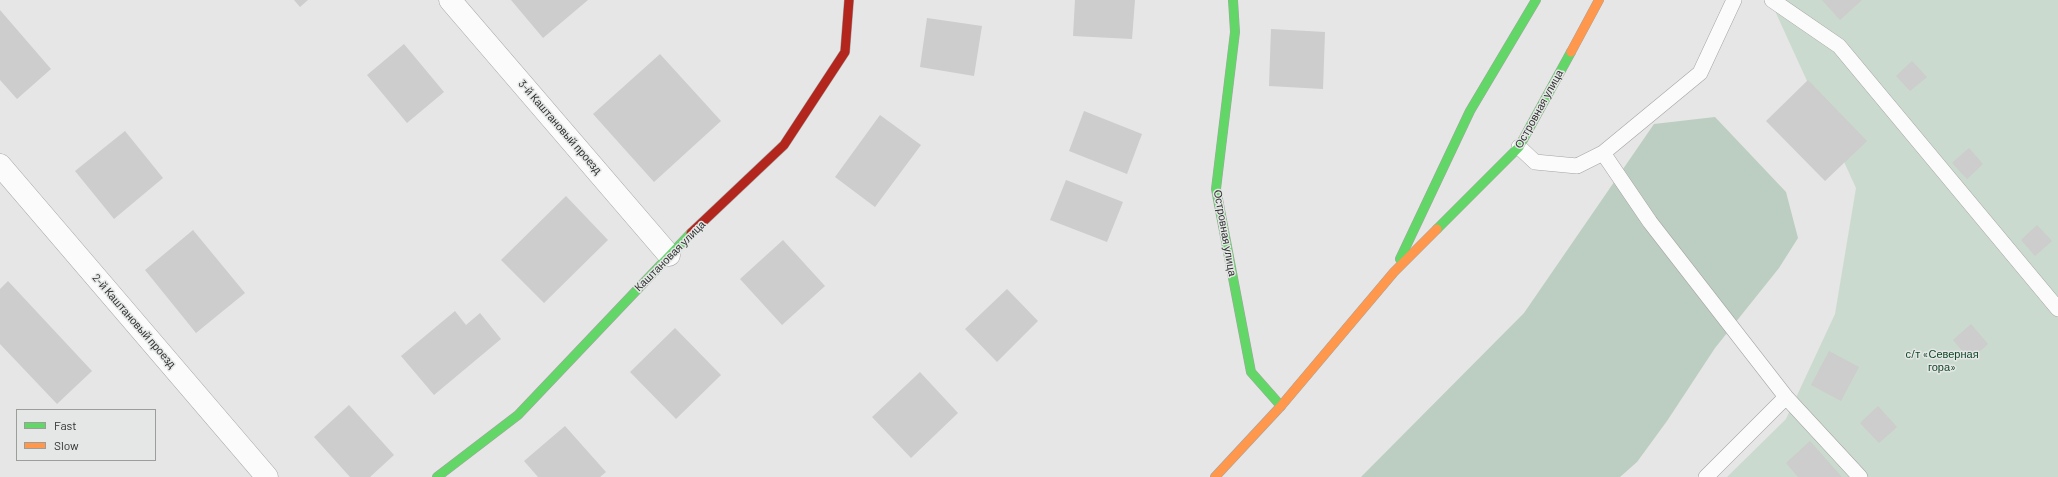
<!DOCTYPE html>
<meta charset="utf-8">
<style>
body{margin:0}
#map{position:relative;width:2058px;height:477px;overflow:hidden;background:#e5e6e5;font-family:Barlow,sans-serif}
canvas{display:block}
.legend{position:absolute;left:16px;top:409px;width:140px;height:52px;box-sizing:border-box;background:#e4e7e5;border:1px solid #9c9e9c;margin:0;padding:5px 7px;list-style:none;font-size:12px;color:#2f302f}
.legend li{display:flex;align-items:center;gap:8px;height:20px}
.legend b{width:20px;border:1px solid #9c9e9c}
</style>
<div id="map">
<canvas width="2058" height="477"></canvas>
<ul class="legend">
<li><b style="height:5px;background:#63d668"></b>Fast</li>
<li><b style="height:5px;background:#ff974d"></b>Slow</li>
</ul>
</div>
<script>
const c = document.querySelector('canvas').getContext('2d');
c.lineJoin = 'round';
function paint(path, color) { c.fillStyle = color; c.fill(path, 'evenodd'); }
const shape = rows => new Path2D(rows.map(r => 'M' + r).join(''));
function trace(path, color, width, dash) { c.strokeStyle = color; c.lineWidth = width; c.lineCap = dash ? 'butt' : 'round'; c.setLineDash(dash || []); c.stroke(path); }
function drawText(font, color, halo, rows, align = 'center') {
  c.font = font + ' Barlow,sans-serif'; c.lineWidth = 3; c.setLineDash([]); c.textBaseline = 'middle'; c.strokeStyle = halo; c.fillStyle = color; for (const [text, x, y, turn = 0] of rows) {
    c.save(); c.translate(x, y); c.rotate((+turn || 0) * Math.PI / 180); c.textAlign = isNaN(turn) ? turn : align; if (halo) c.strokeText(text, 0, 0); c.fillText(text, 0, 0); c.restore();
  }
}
paint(shape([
 [1770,0,2058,0,2058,477,1727,477,1786,419,1835,314,1856,188]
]), '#cbdacf');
paint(shape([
 [1715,117,1786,192,1798,238,1779,268,1715,348,1667,421,1637,462,1620,477,1361,477,1524,313,1654,124]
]), '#bccec1');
paint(shape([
 [294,0,308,0,300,7],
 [511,0,588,0,543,38],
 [1075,0,1135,0,1132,39,1073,36],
 [1822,0,1862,0,1840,20],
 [0,10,51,69,17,99,0,80],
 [927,18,982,26,974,76,920,67],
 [1271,29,1325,32,1323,89,1269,86],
 [404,44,444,92,407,123,367,75],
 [660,54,721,121,654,182,593,114],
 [1912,61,1927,77,1910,91,1896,76],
 [1808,80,1867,141,1825,181,1766,121],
 [1084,111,1142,134,1127,174,1069,151],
 [880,115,921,145,875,207,835,177],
 [125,131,163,178,114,219,75,171],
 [1969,148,1983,164,1967,179,1952,163],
 [1066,180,1123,202,1107,242,1050,220],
 [566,196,608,240,544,303,501,260],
 [2037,225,2052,241,2035,256,2021,240],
 [193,230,245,293,196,333,145,270],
 [783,240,825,286,782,325,740,279],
 [8,281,92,371,57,404,0,344,0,289],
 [1007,289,1038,321,997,362,965,329],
 [455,311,466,325,480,313,501,339,434,395,401,356],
 [1971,324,1988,344,1970,360,1953,340],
 [675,328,721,375,676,419,630,372],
 [1829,351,1859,367,1841,401,1811,385],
 [920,372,958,413,911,458,872,417],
 [349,405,394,455,370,477,350,477,314,437],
 [1878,406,1897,427,1879,443,1860,423],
 [565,426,606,472,600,477,538,477,524,461],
 [1810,441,1842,477,1798,477,1786,463]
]), '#cccdcc');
const lane = shape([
 [1772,0,1839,46,2058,309],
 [1519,147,1535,162,1577,166,1603,153,1650,222,1786,397,1706,477],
 [1603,153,1700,73,1734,0],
 [1786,397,1860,477]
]);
const street = shape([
 [450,0,669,255],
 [0,165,267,477]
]);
const fast = shape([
 [1233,0,1235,32,1216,189,1251,372,1281,406],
 [1437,229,1519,147,1571,52],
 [1400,259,1470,111,1536,0],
 [437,477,518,415,691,233]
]);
const slow = shape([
 [1571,52,1599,0],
 [1215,477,1281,406,1394,272,1437,229]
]);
const jam = shape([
 [691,233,784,145,845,52,849,0]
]);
trace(lane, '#a3a4a3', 16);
trace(street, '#a3a4a3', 23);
trace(fast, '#a3a4a3', 10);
trace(slow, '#a3a4a3', 10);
trace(jam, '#a3a4a3', 10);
trace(lane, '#fbfbfb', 15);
trace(street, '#fbfbfb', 22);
trace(fast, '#63d668', 9);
trace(slow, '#ff974d', 9);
trace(jam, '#b3261e', 9);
drawText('11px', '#2f302f', '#e4e7e5', [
 ["Островная улица",1539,109,-61],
 ["3-й Каштановый проезд",560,127,49],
 ["Островная улица",1225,233,80],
 ["Каштановая улица",670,256,-45],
 ["2-й Каштановый проезд",134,321,49]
]);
drawText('11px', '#114728', '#e4e7e5', [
 ["с/т «Северная",1942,354],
 ["гора»",1942,367]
]);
</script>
